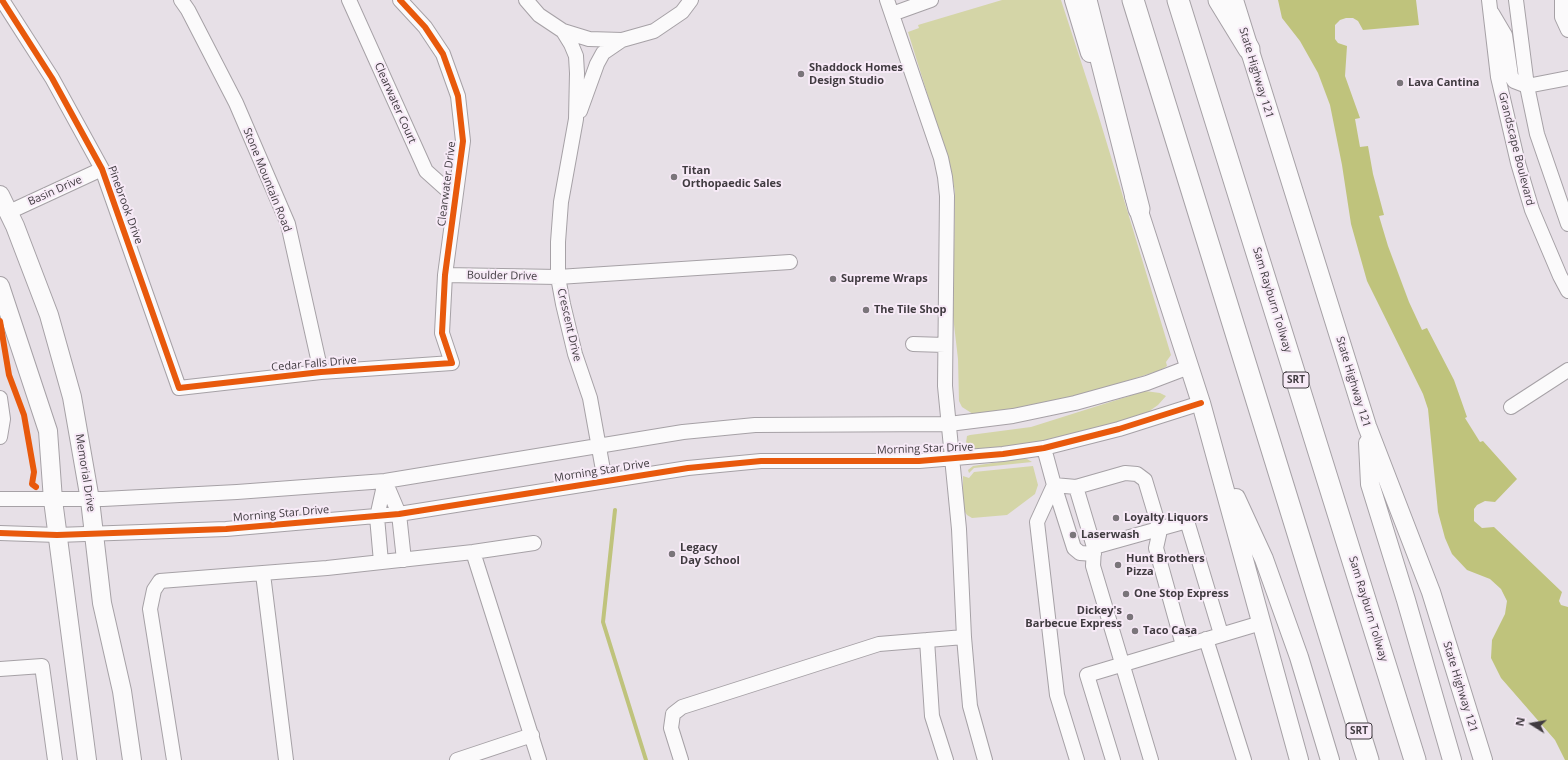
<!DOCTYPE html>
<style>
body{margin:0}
#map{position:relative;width:1568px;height:760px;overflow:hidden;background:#e7e0e7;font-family:"Open Sans",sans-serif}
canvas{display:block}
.north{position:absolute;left:1512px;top:704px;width:40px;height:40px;-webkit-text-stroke:3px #f7eaf7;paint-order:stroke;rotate:281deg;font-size:11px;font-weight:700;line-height:16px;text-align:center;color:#403b40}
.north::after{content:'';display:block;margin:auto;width:14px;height:18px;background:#403b40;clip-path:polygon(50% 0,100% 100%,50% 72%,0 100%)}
</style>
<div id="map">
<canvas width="1568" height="760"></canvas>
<div class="north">N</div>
</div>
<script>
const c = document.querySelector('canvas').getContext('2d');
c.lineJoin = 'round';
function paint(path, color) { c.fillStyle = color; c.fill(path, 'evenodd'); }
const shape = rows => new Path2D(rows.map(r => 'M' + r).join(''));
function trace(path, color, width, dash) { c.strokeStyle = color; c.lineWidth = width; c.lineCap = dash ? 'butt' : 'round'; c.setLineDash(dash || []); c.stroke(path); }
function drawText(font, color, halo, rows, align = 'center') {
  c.font = font + ' "Open Sans",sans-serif'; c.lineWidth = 4; c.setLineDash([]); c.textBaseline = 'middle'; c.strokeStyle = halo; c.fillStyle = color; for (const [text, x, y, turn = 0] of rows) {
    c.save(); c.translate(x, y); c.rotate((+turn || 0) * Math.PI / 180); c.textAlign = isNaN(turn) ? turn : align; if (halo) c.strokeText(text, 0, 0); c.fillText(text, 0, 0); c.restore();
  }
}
paint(shape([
 [1002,0,1061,0,1098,114,1171,355,1166,362,1167,366,1161,370,1082,395,1013,409,973,414,962,407,959,401,958,359,953,316,955,192,951,170,908,32,919,28,918,25],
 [1145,391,1160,393,1166,396,1158,405,1148,412,1109,425,1036,442,985,450,976,450,966,443,967,436,970,435,1031,427],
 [1019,459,1027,459,1032,462,974,468,969,473,968,470,973,466],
 [1033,466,1038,485,1035,494,1007,515,972,518,967,515,963,509,963,476,969,478,974,472]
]), '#d4d5a7');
paint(shape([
 [1278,0,1416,0,1419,25,1363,30,1358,21,1353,18,1346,18,1340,20,1335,25,1335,39,1338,43,1347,46,1345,76,1360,118,1355,119,1360,147,1368,146,1373,174,1384,215,1379,216,1388,246,1409,302,1422,330,1427,328,1454,380,1467,417,1465,418,1480,442,1483,441,1517,479,1495,502,1485,501,1477,505,1474,509,1474,521,1482,528,1494,527,1562,592,1559,601,1561,605,1568,607,1568,760,1565,760,1555,740,1501,678,1491,658,1492,640,1505,614,1507,601,1501,589,1490,579,1467,570,1452,554,1445,538,1438,512,1428,409,1423,394,1367,281,1351,224,1342,165,1330,105,1318,73,1300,41,1282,18]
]), '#bfc37c');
trace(shape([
 [615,510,603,622,646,760]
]), '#bfc37c', 4);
const minor = shape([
 [2,0,52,78,102,169,179,388,321,372,452,363,442,333,445,275,463,141,458,96,443,54,425,27,400,0],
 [181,0,188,10,236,103,288,224,321,372],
 [349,0,426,171,455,197],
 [526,0,539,15,563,31,589,39,622,40,654,31,682,12,691,0],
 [887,0,941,158,945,177,947,196,945,386,959,529,964,637,970,706,985,760],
 [1489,0,1498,77,1518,163,1532,210,1560,276,1568,291],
 [1516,0,1527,86,1537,134,1568,224],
 [1562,0,1562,17,1568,30],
 [1492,13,1505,35,1511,76,1514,81,1527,86,1568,78],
 [892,14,931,0],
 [563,31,571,44,576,56,577,73,576,119,561,202,558,242,558,277,563,304,575,354,590,398,605,481],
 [580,111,597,64,603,53,622,40],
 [9,212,102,169],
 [445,275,558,277,790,262],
 [913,344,945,345],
 [0,398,3,419,0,437],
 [1511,407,1568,370],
 [1044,448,1054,485,1076,487,1125,473,1137,474,1145,480,1160,530,1156,548,1183,645],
 [385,481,399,514,404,560],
 [1054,485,1037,522,1057,695,1077,760],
 [1054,485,1074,548,1080,553,1094,554],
 [1076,487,1094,547,1093,566,1151,760],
 [0,499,103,499,237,492,385,481,683,432,755,425,949,424,1013,416,1075,403,1147,383,1189,367],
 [0,533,57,535,226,529,399,514,688,468,761,461,919,461,1003,454,1044,448,1119,429,1201,403],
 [1094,547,1187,521,1221,634],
 [473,552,539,760],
 [381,562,377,517,385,481],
 [263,574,286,760],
 [1206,639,1244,760],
 [927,640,932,716,946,760],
 [0,669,42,666,55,760],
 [174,760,150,609,154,590,160,581,327,568,473,552,534,543],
 [457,760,532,735],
 [681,760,671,728,673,714,682,707,879,644,964,637],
 [1113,760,1087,675,1261,623]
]);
const major = shape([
 [1074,0,1090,53],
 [1234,0,1367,426,1431,592,1483,760],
 [0,195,15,226,49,315,72,397,90,500,102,603,122,691,132,760],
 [1134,196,1201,403,1299,760],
 [0,286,48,431,53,500,87,760],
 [1368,443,1370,484,1406,600,1452,760],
 [1236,498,1264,559,1299,657,1330,760]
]);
const highway = shape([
 [1086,0,1139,209],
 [1133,0,1368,760],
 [1178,0,1415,760],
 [1219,0,1249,49]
]);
trace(minor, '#a6a1a6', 16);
trace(major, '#a6a1a6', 20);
trace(highway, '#a6a1a6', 23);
trace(minor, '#fbfafb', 14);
trace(major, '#fbfafb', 18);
trace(highway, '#fbfafb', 21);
trace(shape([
 [2,0,52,78,102,169,179,388,321,372,452,363,442,333,445,275,463,141,458,96,443,54,425,27,400,0],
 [0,321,9,375,24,415,34,472,32,484,36,487],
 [0,533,57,535,226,529,399,514,688,468,761,461,919,461,1003,454,1044,448,1119,429,1201,403]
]), '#e8590c', 6);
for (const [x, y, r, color] of [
 [801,74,4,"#7a757a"],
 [1400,83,4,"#7a757a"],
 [674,177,4,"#7a757a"],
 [833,279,4,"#7a757a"],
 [866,310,4,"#7a757a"],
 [1116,518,4,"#7a757a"],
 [1073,535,4,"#7a757a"],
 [672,554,4,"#7a757a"],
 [1118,565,4,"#7a757a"],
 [1126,594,4,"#7a757a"],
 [1130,617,4,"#7a757a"],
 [1135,631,4,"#7a757a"]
]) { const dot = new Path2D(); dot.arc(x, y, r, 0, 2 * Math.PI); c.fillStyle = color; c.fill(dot); trace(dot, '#f7eaf7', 1.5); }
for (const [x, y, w] of [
 [1296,380,26],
 [1359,731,26]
]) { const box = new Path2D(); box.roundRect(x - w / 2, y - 8, w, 16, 3); c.fillStyle = '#f7eaf7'; c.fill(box); trace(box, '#403b40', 1); }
drawText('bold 10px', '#403b40', null, [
 ["SRT",1296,380],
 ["SRT",1359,731]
]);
drawText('bold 11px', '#403b40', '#f7eaf7', [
 ["Shaddock Homes",809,68],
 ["Design Studio",809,81],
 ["Lava Cantina",1408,83],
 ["Titan",682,171],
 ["Orthopaedic Sales",682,184],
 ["Supreme Wraps",841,279],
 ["The Tile Shop",874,310],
 ["Loyalty Liquors",1124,518],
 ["Laserwash",1081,535],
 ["Legacy",680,548],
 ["Day School",680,561],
 ["Hunt Brothers",1126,559],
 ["Pizza",1126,572],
 ["One Stop Express",1134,594],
 ["Dickey's",1122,611,"right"],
 ["Barbecue Express",1122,624,"right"],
 ["Taco Casa",1143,631]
], 'left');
drawText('11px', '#403b40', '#f7eaf7', [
 ["State Highway 121",1256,73,73],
 ["Clearwater Court",395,103,66],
 ["Grandscape Boulevard",1516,149,76],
 ["Stone Mountain Road",267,180,68],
 ["Clearwater Drive",447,184,-83],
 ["Basin Drive",55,191,-24],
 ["Pinebrook Drive",125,205,70],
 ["Boulder Drive",502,276,1],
 ["Sam Rayburn Tollway",1272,300,73],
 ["Crescent Drive",569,325,77],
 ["Cedar Falls Drive",314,364,-5],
 ["State Highway 121",1353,382,73],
 ["Morning Star Drive",925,449,-2],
 ["Morning Star Drive",602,471,-9],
 ["Memorial Drive",85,473,81],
 ["Morning Star Drive",281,514,-5],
 ["Sam Rayburn Tollway",1368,609,73],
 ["State Highway 121",1460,687,73]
]);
</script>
